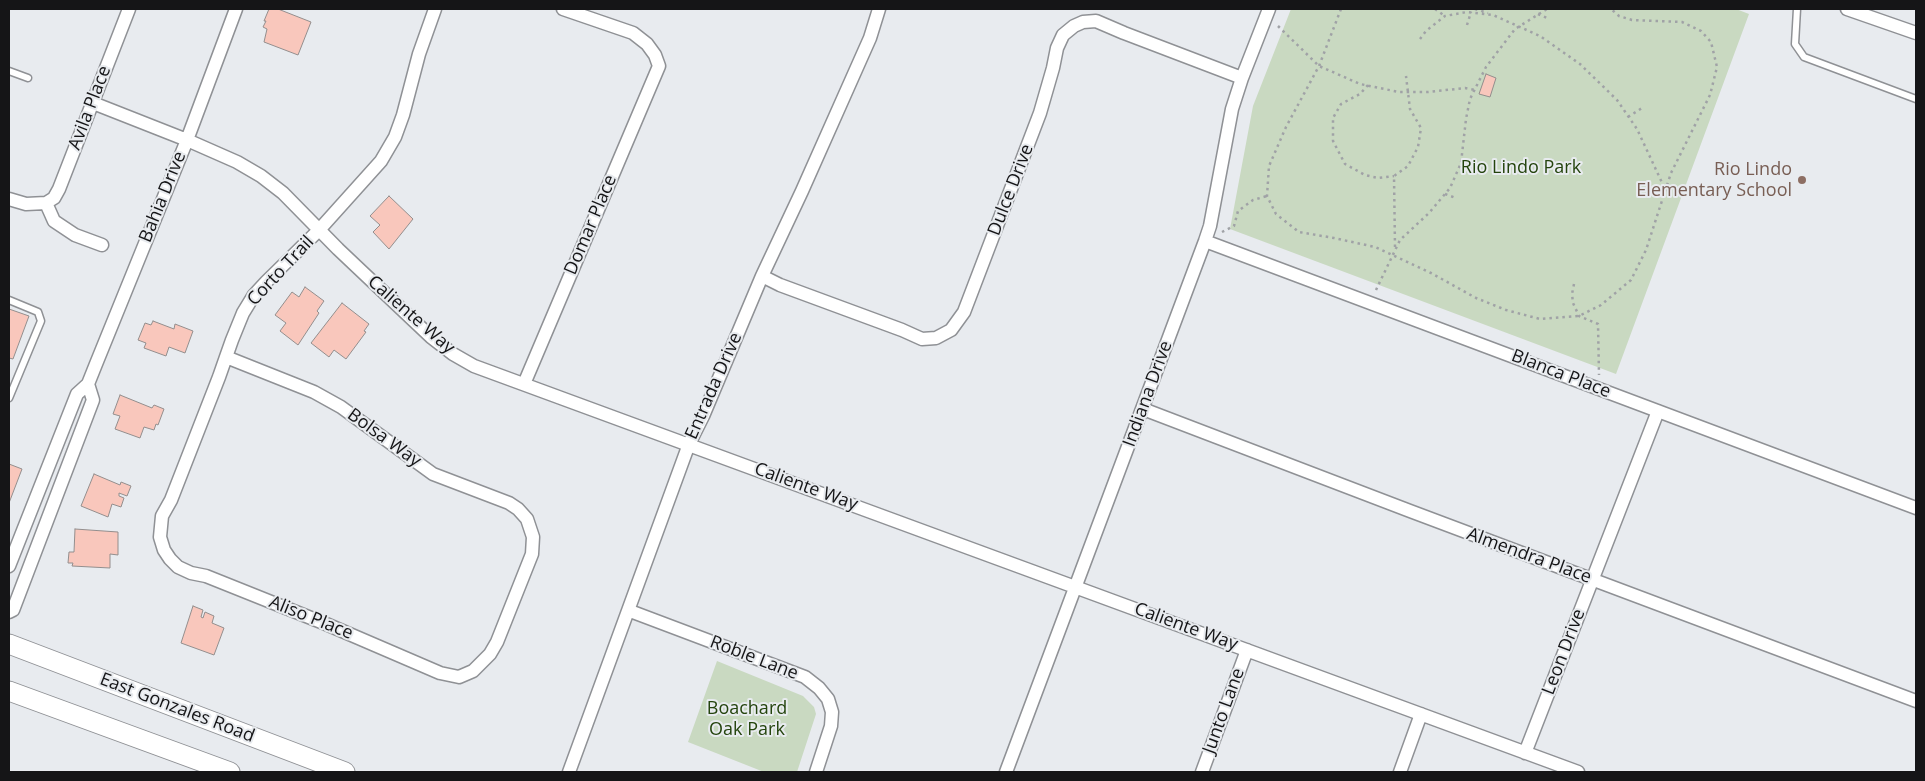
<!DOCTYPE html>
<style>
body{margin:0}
#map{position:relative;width:1925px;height:781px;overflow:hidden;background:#e8ebef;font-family:"Open Sans",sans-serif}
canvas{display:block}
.frame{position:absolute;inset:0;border:10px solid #151517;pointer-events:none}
</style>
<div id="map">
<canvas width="1925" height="781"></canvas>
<div class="frame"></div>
</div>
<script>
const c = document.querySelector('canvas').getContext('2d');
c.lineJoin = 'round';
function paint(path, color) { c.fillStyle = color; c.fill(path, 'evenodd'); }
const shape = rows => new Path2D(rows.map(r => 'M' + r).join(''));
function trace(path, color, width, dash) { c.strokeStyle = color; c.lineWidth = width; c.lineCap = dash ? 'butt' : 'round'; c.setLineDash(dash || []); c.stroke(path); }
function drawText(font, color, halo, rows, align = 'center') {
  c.font = font + ' "Open Sans",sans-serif'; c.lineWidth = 4; c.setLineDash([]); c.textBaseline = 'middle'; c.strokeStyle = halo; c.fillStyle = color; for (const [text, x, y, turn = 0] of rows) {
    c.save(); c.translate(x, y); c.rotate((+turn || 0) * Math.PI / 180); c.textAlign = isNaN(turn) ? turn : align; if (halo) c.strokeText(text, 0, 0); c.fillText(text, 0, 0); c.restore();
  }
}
paint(shape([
 [1291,9,1736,9,1749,14,1616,374,1230,229,1253,106],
 [717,661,803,696,814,707,816,714,797,772,764,772,688,742]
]), '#c9d9c1');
const building = shape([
 [269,9,278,9,311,22,298,55,264,42,267,29,263,27,266,21,264,21,269,9],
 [1486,74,1496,78,1490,97,1479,94,1486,74],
 [389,196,413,219,389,249,373,232,380,225,370,216,389,196],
 [305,287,324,301,317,311,319,313,298,345,280,331,286,323,275,315,292,292,299,297,305,287],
 [342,303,369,324,364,331,366,332,346,359,334,350,329,357,311,343,342,303],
 [9,309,29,316,13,359,9,358,9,309],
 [153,321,174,329,175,324,193,331,185,353,169,347,166,356,144,348,146,343,138,340,145,323,151,325,153,321],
 [120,395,152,408,154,405,164,409,158,425,156,424,154,430,144,427,140,438,115,429,120,416,113,414,120,395],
 [9,464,22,469,9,503,9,464],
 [94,474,120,485,121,482,131,486,127,496,119,493,119,496,124,498,121,507,112,504,108,517,81,506,94,474],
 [75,529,118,532,118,555,110,554,110,568,72,566,73,563,68,563,69,552,74,552,75,529],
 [193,606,203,610,201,617,203,618,205,612,214,616,212,623,224,628,214,655,181,643,193,606]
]);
paint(building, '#f9c7bc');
trace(building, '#938e8d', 1);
const service = shape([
 [1797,9,1795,44,1804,57,1916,99],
 [9,71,28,78],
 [9,300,38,312,41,321,9,398]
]);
const minor = shape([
 [1847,9,1916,33],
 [93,103,187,140,237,162,261,176,283,193,338,249,431,337,453,354,474,366,1578,772],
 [9,199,26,204,46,203,54,221,75,235,102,245],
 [46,203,54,198,59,189,129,9],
 [1205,241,1916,508],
 [762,276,780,285,902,330,922,339,936,338,951,330,964,312,1040,113,1053,68,1057,48,1063,35,1074,26,1083,22,1096,21,1124,33,1242,78],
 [226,357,314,392,341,407,433,474,509,503,518,509,527,519,533,537,532,554,497,642,490,654,473,671,459,677,440,673,326,624,206,576,191,573,178,567,170,559,164,550,160,537,162,516,171,500,219,377,226,357,232,340,243,313,254,295,266,282,319,230,381,161,395,137,403,115,419,54,435,9],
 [524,384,659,66,655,55,647,44,633,33,563,9],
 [1143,409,1410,511,1916,701],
 [9,566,77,394,88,384,96,364,187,140,236,9],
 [630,611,805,677,819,688,828,699,832,712,831,726,816,772],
 [9,612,13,610,93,400,88,384],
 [1525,753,1658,411],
 [569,772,689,444,703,416,762,276,802,191,870,38,879,9],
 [1006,772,1205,241,1210,226,1232,109,1242,78,1269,9],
 [1202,772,1247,650],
 [1400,772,1421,714]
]);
const secondary = shape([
 [9,644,345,772],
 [9,691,230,772]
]);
trace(service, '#8f9195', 9);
trace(minor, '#8f9195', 15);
trace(secondary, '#8f9195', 21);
trace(shape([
 [1341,9,1319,66,1286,127,1269,166,1267,196,1276,214,1299,232,1334,238,1375,247,1431,273,1476,298,1506,310,1540,319,1579,316,1601,305,1631,280,1646,250,1671,173,1710,95,1717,67,1711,42,1701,31,1682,22,1632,20,1619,16,1611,9],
 [1435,9,1445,16],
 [1475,9,1488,13],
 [1538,14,1547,18],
 [1467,25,1471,12],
 [1278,26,1319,66,1360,84,1399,92,1428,92,1465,88,1475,90],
 [1420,39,1426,31,1445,16,1467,12,1493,15,1540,36,1580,64,1617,100,1637,129,1665,189],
 [1368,85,1360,94,1341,104,1333,118,1333,141,1345,164,1365,175,1378,178,1394,176],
 [1628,117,1642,108],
 [1445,194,1456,198],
 [1222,232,1234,226,1238,211,1253,200,1267,196],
 [1395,247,1394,176,1408,166,1418,147,1421,128,1410,109,1406,76],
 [1574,284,1572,294,1573,303,1579,316,1598,324,1599,375],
 [1376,290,1400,240,1429,213,1450,188,1461,163,1466,119,1470,99,1486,67,1515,29,1547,9]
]), '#a0a2a6', 2.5, [2.5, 4]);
trace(service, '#fff', 6);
trace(minor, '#fff', 12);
trace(secondary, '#fff', 19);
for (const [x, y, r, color] of [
 [1802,180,5,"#8d6e63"]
]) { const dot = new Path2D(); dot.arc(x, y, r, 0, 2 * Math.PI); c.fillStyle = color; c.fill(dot); trace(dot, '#e8ebef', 2); }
drawText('18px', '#151517', '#e8ebef', [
 ["Avila Place",90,108,-69],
 ["Dulce Drive",1011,190,-69],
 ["Bahia Drive",163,197,-68],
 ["Domar Place",591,225,-67],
 ["Corto Trail",281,271,-47],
 ["Caliente Way",411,315,41],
 ["Blanca Place",1561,374,21],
 ["Entrada Drive",714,386,-66],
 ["Indiana Drive",1148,394,-70],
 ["Bolsa Way",384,438,36],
 ["Caliente Way",806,487,20],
 ["Almendra Place",1529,556,20],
 ["Aliso Place",311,618,22],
 ["Caliente Way",1186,627,20],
 ["Leon Drive",1564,652,-69],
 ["Roble Lane",754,658,21],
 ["East Gonzales Road",177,708,21],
 ["Junto Lane",1224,711,-70]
]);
drawText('18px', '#24440d', '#e8ebef', [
 ["Rio Lindo Park",1521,168],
 ["Boachard",747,709],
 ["Oak Park",747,730]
]);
drawText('18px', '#785e54', '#e8ebef', [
 ["Rio Lindo",1792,170],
 ["Elementary School",1792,191]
], 'right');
</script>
